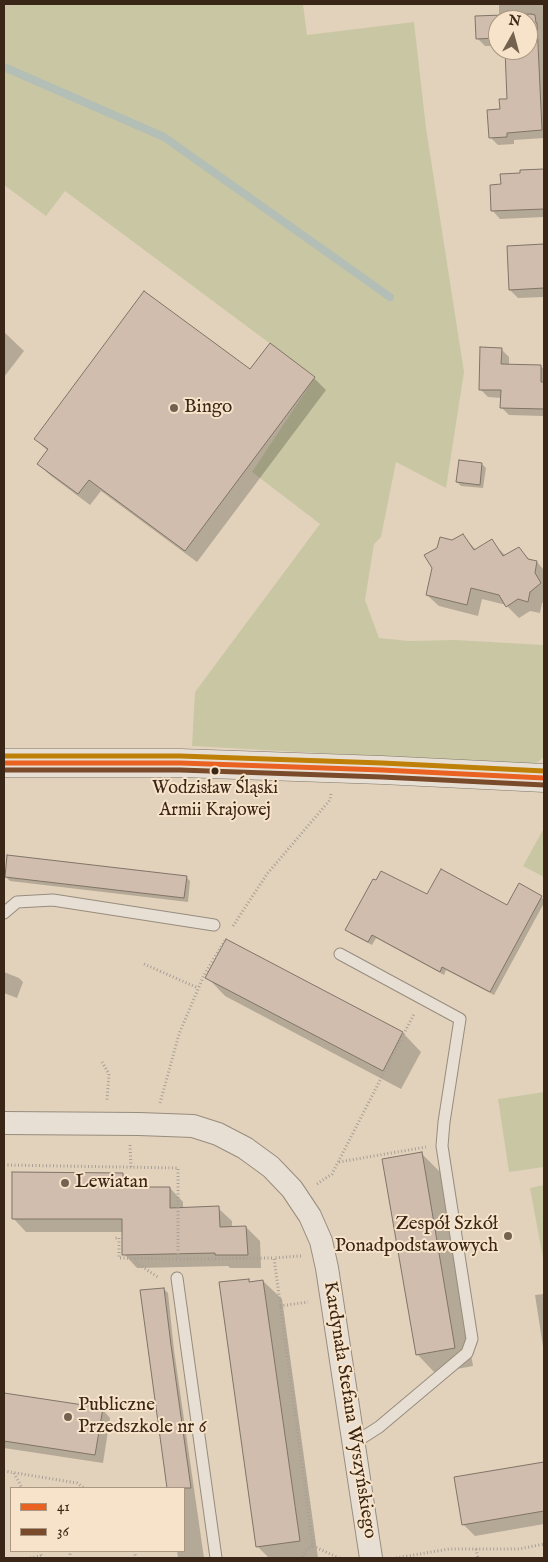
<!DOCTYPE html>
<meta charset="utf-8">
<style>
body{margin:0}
#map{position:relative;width:548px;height:1562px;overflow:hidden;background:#e2d2bc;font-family:"IM FELL English",serif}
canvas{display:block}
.frame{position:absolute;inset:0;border:5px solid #392616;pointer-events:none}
.legend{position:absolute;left:10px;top:1487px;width:175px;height:65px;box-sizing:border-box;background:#f7e3c9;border:1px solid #ab9781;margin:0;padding:6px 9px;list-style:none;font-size:15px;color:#392616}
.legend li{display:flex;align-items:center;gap:10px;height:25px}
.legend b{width:25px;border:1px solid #ab9781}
.north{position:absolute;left:488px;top:10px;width:50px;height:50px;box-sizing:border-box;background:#f7e3c9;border:1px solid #ab9781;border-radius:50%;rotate:7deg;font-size:14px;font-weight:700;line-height:20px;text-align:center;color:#392616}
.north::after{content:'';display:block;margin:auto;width:18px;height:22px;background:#746250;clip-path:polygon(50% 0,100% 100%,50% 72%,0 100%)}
</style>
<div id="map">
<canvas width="548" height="1562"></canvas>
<div class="frame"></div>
<ul class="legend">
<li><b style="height:6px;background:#e96221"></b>41</li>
<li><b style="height:6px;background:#7a4b2a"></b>36</li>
</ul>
<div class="north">N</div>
</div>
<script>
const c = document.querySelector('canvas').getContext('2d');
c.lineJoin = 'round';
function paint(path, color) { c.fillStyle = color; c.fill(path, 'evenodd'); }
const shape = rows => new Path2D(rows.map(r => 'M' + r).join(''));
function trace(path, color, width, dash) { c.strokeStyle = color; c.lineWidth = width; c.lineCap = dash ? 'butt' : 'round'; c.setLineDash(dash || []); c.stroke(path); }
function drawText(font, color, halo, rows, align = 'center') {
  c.font = font + ' "IM FELL English",serif'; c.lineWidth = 4; c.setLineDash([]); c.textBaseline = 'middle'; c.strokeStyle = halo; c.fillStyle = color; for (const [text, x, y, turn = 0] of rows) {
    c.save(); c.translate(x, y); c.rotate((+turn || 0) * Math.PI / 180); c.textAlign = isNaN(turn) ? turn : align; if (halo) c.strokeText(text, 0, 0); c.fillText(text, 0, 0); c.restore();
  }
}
paint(shape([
 [4,4,303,4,307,35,414,22,426,128,464,372,446,488,396,462,381,537,374,544,365,600,379,638,409,641,455,640,544,645,544,757,534,765,192,746,195,692,320,524,252,472,315,377,65,191,46,216,4,185],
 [544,828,544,877,523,866],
 [544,1092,544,1167,509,1172,498,1099],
 [544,1185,544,1264,530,1188]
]), '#c9c7a3');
paint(shape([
 [499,4,543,4,543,30,544,32,544,138,514,140,514,144,498,145,490,137,501,110,508,100,506,50,528,50,528,20,498,20,498,46,485,46,477,38,499,16],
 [543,170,544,217,500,219,492,210,502,186],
 [544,246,544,297,518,298,510,290,508,248],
 [4,332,24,351,4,377],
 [270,345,314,378,326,390,197,562,101,491,90,505,50,475,38,464,48,451,35,439,250,371],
 [501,349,509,357,509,366,541,366,544,370,544,416,509,415,501,407,502,398,488,397,480,389],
 [482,464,486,468,483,488,461,486,457,482],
 [462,535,476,550,491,541,506,556,519,549,531,561,537,562,544,570,544,602,542,603,540,613,530,611,519,618,506,605,482,599,478,616,439,606,427,595,452,541],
 [6,877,186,877,190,881,188,902,10,881],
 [376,882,428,896,508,906,541,897,544,900,544,903,494,995,446,970,444,975,376,938,372,945,351,934,347,930],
 [227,940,403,1033,421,1052,401,1089,225,996,207,977],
 [4,972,19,978,23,982,17,998,4,993],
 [421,1153,440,1172,473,1366,435,1373,417,1354],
 [122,1174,136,1188,170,1188,183,1202,183,1209,218,1208,232,1221,232,1228,246,1227,260,1241,261,1268,230,1268,228,1266,137,1268,124,1254,124,1232,26,1232,13,1218],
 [248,1280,251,1283,263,1281,282,1299,318,1558,269,1558,257,1546],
 [164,1289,168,1293,174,1350,204,1558,178,1558,177,1551,184,1551,184,1488,169,1488,141,1291],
 [544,1294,544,1353,535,1295],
 [4,1394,102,1409,110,1418,103,1463,4,1448],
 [544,1463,544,1524,475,1536,463,1524,456,1478]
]), '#0003');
trace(shape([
 [4,67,164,137,390,297]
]), '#b3beb6', 8);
const building = shape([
 [531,14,535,15,536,23,537,23,542,130,507,133,507,137,489,138,487,110,500,109,499,99,507,99,505,50,528,50,528,20,498,20,498,38,476,39,475,16,531,14],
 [544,169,544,209,491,211,490,185,501,184,500,174,520,173,520,170,544,169],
 [544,244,544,288,509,290,507,246,544,244],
 [144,291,250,369,270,343,315,377,185,551,89,480,78,494,37,464,48,449,34,439,144,291],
 [480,347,502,348,501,364,541,365,541,382,544,382,544,409,500,408,501,390,479,390,480,347],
 [459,460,482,463,480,485,456,482,459,460],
 [463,534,474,550,492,539,503,556,519,547,528,559,537,561,535,573,541,583,530,592,528,602,518,599,506,607,499,595,471,588,467,605,426,595,432,568,424,555,437,548,440,537,452,540,463,534],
 [7,855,187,876,184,898,5,877,7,855],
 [441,869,507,905,519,883,542,896,490,992,442,967,440,972,372,935,368,942,345,930,373,879,376,880,381,871,427,894,441,869],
 [226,939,403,1032,383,1071,205,978,226,939],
 [422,1152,455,1348,416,1355,382,1159,422,1152],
 [12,1172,123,1173,123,1187,170,1187,170,1208,219,1206,220,1227,246,1226,248,1255,215,1255,215,1253,122,1255,122,1219,12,1219,12,1172],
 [249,1279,249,1282,263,1280,300,1541,256,1547,219,1282,249,1279],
 [164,1288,171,1345,191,1488,167,1488,140,1290,164,1288],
 [4,1393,103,1408,95,1455,4,1441,4,1393],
 [544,1462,544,1511,462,1525,454,1477,544,1462]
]);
paint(building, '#d1bdae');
trace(building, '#7f7467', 1);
const lane = shape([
 [4,913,17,902,53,900,214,925],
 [340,954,460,1019,444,1122,442,1146,472,1339,467,1353,379,1427,354,1443],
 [177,1278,216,1558]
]);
const street = shape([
 [4,1123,139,1124,193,1126,218,1134,245,1148,271,1167,292,1189,310,1216,321,1241,327,1268,371,1558]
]);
const secondary = shape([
 [4,763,180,763,382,770,544,778]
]);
trace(lane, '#978c7d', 13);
trace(street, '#978c7d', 24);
trace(secondary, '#7f7467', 29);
trace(shape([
 [233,926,267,874,330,800,331,793],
 [144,964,198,988],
 [102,1062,109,1074,107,1100],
 [160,1103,179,1034,204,975,225,940],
 [130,1145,131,1167],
 [339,1162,426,1147],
 [4,1165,178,1168,178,1259,119,1258,119,1238,114,1238],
 [317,1184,332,1174,414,1014],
 [301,1256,274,1258,313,1546,307,1549,301,1558],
 [135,1259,137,1263,159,1278],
 [180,1259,274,1258],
 [280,1306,308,1302],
 [4,1471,77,1483,84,1488],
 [14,1473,22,1488],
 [313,1546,339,1558],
 [476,1549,478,1558],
 [40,1551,42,1558],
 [134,1551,136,1558],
 [30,1558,41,1556],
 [69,1558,71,1551],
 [396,1558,449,1549,519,1549,544,1544]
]), '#a79f96', 3, [1, 2.5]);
trace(lane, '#e7dfd4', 11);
trace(street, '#e7dfd4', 22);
trace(secondary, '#e7dfd4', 28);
trace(shape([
 [4,763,180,763,382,770,544,778]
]), '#e96221', 5);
trace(shape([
 [4,770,180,770,382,777,544,785]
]), '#7a4b2a', 5);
trace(shape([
 [4,756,180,756,382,763,544,771]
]), '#be8007', 5);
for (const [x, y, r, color] of [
 [174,408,5,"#746250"],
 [215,771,4.5,"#392616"],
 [65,1183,5,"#746250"],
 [508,1236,5,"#746250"],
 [68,1417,5,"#746250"]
]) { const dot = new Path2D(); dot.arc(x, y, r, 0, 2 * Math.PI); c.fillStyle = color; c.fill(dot); trace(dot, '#f7e3c9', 2); }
drawText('18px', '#392616', '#f7e3c9', [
 ["Wodzisław Śląski",215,789],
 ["Armii Krajowej",215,811]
]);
drawText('19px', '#392616', '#f7e3c9', [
 ["Bingo",184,408],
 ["Lewiatan",75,1183],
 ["Zespół Szkół",498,1225,"right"],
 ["Ponadpodstawowych",498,1247,"right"],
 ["Publiczne",78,1406],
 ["Przedszkole nr 6",78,1428]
], 'left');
drawText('19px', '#392616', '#f7e3c9', [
 ["Kardynała Stefana Wyszyńskiego",349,1410,81]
]);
</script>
